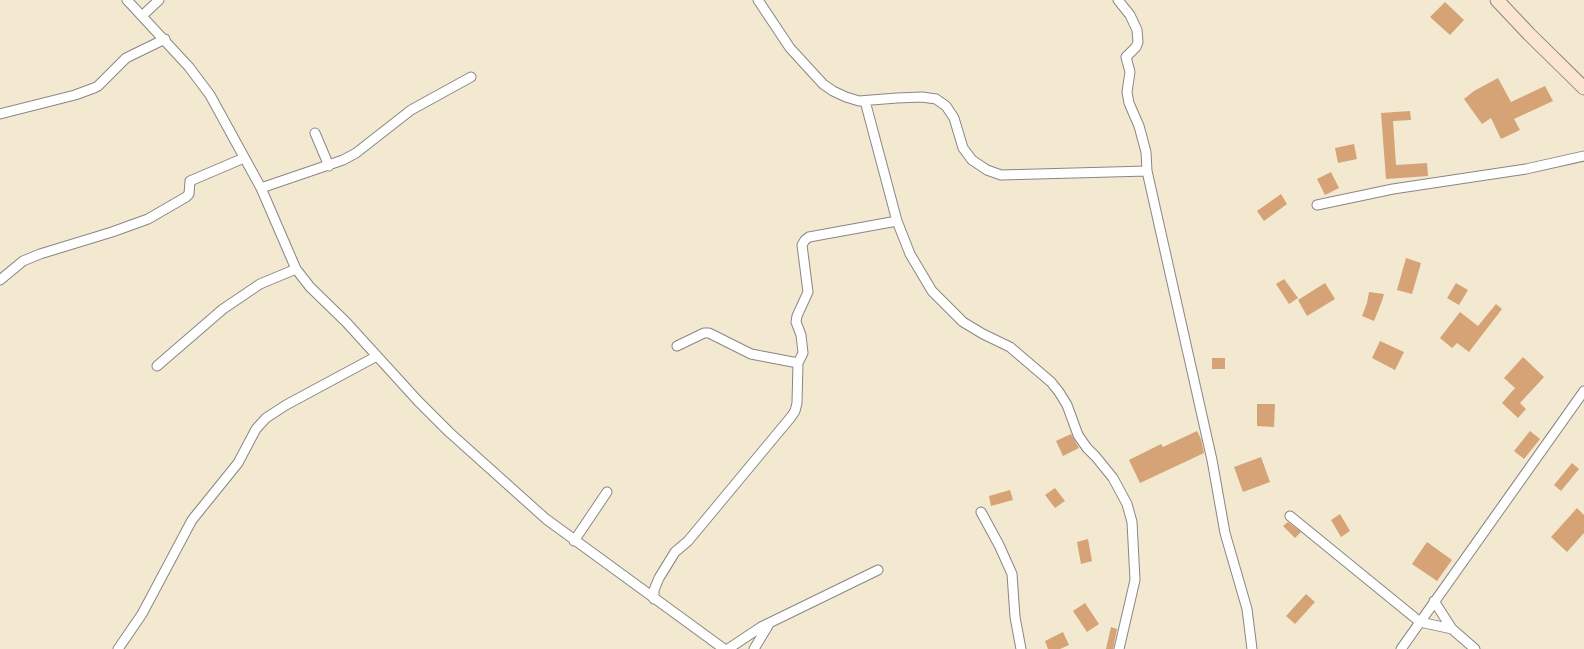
<!DOCTYPE html>
<style>
body{margin:0}
canvas{display:block;background:#f2e9d0}
</style>
<canvas width="1584" height="649"></canvas>
<script>
const c = document.querySelector('canvas').getContext('2d');
c.lineJoin = 'round';
function paint(path, color) { c.fillStyle = color; c.fill(path, 'evenodd'); }
const shape = rows => new Path2D(rows.map(r => 'M' + r).join(''));
function trace(path, color, width, dash) { c.strokeStyle = color; c.lineWidth = width; c.lineCap = dash ? 'butt' : 'round'; c.setLineDash(dash || []); c.stroke(path); }
paint(shape([
 [1445,2,1464,20,1450,35,1430,17],
 [1498,78,1511,102,1545,86,1553,101,1514,119,1520,130,1501,139,1491,118,1482,124,1464,99,1474,91],
 [1410,111,1411,120,1393,121,1396,165,1427,163,1428,176,1386,179,1381,113],
 [1354,144,1357,159,1338,163,1335,148],
 [1331,172,1339,188,1325,195,1317,179],
 [1281,194,1287,204,1264,221,1257,211],
 [1406,258,1421,263,1412,294,1397,290],
 [1284,279,1298,298,1289,304,1276,284],
 [1325,283,1335,299,1307,316,1298,300],
 [1456,283,1468,290,1459,305,1447,298],
 [1369,292,1384,294,1382,301,1374,321,1362,316,1367,303],
 [1496,304,1502,309,1469,352,1457,343,1452,348,1440,338,1460,312,1478,326],
 [1380,341,1404,352,1395,370,1372,358],
 [1523,357,1544,377,1520,403,1526,409,1518,418,1502,403,1515,388,1504,378],
 [1212,358,1225,358,1225,369,1212,369],
 [1257,404,1275,404,1274,427,1257,426],
 [1197,431,1201,439,1204,453,1140,483,1129,460,1161,444,1163,447],
 [1530,431,1540,439,1524,459,1514,451],
 [1071,434,1079,448,1063,456,1056,441],
 [1261,457,1270,482,1243,492,1234,467],
 [1572,463,1579,469,1561,491,1554,485],
 [1055,488,1065,501,1055,508,1045,495],
 [1010,490,1013,500,991,506,989,496],
 [1577,508,1584,515,1584,533,1567,552,1551,537],
 [1340,514,1350,531,1341,537,1331,520],
 [1288,522,1301,532,1295,538,1283,526],
 [1088,539,1092,561,1081,564,1077,542],
 [1427,542,1452,560,1437,581,1412,564],
 [1306,594,1315,602,1295,624,1286,616],
 [1085,603,1099,624,1087,632,1073,611],
 [1111,627,1117,629,1113,649,1106,649],
 [1063,632,1069,645,1060,649,1048,649,1045,641]
]), '#d5a375');
const minor = shape([
 [127,0,189,67,210,95,261,188,296,269,310,287,346,322,418,401,449,432,546,519,724,649],
 [758,0,790,48,823,84,833,91,846,97,859,101,897,98,922,97,936,99,946,106,954,118,963,148,972,160,987,170,1001,175,1147,171],
 [1118,0,1130,15,1137,30,1138,42,1136,47,1126,57,1130,72,1127,92,1129,103,1139,126,1146,152,1147,171,1212,460,1225,533,1247,609,1252,649],
 [142,16,159,0],
 [865,101,897,221,910,254,932,291,963,322,983,334,1010,347,1051,382,1059,392,1067,405,1078,435,1087,448,1096,457,1113,478,1127,504,1132,522,1135,580,1119,649],
 [0,114,75,95,94,88,98,86,126,58,165,39],
 [315,133,329,166],
 [261,188,343,160,356,153,411,110,471,77],
 [1317,205,1393,189,1526,169,1584,156],
 [0,280,23,261,40,254,112,232,148,219,186,197,189,194,190,181,244,158],
 [677,346,704,333,709,333,751,354,798,363],
 [157,366,223,309,260,284,296,269],
 [981,512,999,545,1012,574,1015,617,1021,649],
 [1290,516,1420,622,1452,629],
 [574,541,607,492],
 [654,599,654,590,659,578,675,552,688,541,791,417,795,411,797,403,798,363,803,353,801,335,796,322,797,316,808,292,802,245,805,240,809,237,897,221],
 [1434,601,1452,629,1475,649],
 [118,649,142,614,192,520,238,463,256,429,266,418,286,405,377,356],
 [728,649,761,627,878,570],
 [754,649,769,624],
 [1401,649,1584,391]
]);
const secondary = shape([
 [1497,0,1529,34,1584,88]
]);
trace(minor, '#8a8686', 11);
trace(secondary, '#8a8686', 15);
trace(minor, '#fff', 9);
trace(secondary, '#fbe5cf', 13);
</script>
